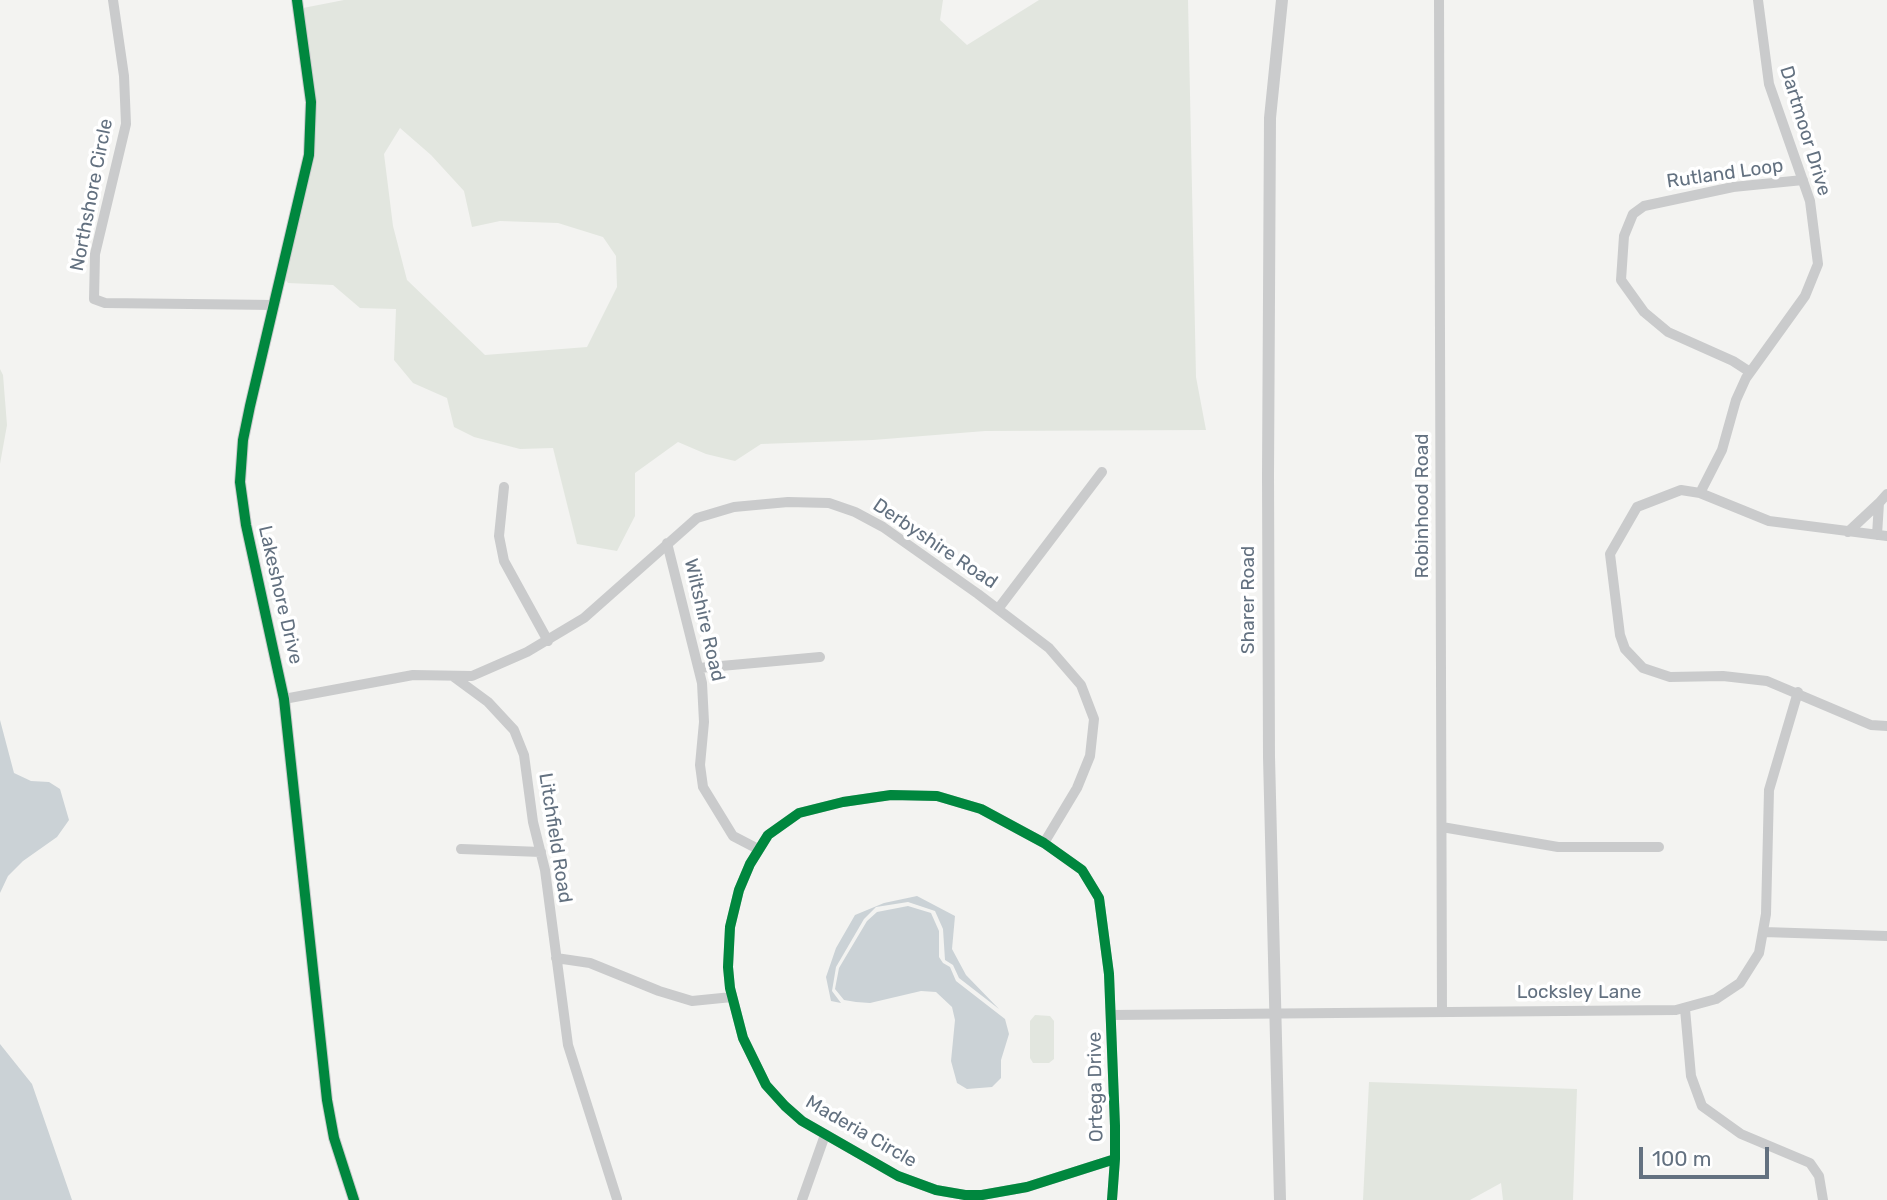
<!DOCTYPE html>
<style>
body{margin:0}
#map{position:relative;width:1887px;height:1200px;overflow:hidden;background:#f3f3f1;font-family:Rubik,sans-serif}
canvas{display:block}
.scale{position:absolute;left:1639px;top:1147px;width:130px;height:32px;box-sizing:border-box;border:4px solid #637180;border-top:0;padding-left:9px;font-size:21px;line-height:24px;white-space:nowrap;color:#637180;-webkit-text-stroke:5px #fff;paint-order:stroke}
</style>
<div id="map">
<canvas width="1887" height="1200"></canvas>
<div class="scale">100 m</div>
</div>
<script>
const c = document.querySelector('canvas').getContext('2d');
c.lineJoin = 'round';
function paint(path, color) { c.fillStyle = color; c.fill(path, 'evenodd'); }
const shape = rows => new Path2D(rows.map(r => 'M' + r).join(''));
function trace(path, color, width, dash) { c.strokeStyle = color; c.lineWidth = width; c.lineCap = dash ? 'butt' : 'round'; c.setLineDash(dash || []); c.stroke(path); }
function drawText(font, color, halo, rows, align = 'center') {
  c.font = font + ' Rubik,sans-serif'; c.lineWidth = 7; c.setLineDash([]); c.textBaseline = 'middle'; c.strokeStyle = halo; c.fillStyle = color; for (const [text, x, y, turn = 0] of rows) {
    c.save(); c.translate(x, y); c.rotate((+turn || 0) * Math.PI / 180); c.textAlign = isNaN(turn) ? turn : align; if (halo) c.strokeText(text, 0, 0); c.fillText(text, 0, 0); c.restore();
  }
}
paint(shape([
 [344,0,943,0,940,20,967,45,1039,0,1188,0,1196,377,1206,430,985,431,873,440,761,444,735,461,706,454,678,442,635,473,635,516,617,551,577,544,553,448,520,449,474,437,454,427,447,398,413,383,394,360,396,309,360,308,333,285,288,283,285,279,311,171,303,8],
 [400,128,431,155,464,191,472,227,500,221,558,223,603,237,616,256,617,287,587,347,485,355,407,280,393,226,384,154],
 [0,369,3,375,7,425,0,464],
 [1035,1015,1050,1016,1054,1021,1054,1059,1049,1063,1033,1063,1030,1058,1030,1021],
 [1369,1082,1577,1089,1573,1200,1503,1200,1501,1183,1470,1200,1363,1200]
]), '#e2e6df');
paint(shape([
 [0,720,14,773,31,781,49,782,60,789,69,820,57,837,23,861,8,876,0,893],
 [917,896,955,916,952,949,966,975,999,1009,959,978,953,965,945,960,943,929,935,911,908,902,876,907,864,919,836,967,832,991,841,1003,831,1001,826,977,836,948,855,915,884,903],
 [908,906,931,913,939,931,939,957,943,963,950,967,956,981,1005,1019,1009,1034,1001,1060,1001,1078,992,1087,967,1089,957,1083,951,1061,955,1020,952,1007,936,992,921,991,870,1003,856,1002,844,1000,835,989,839,968,867,921,877,912],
 [0,1044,32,1084,72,1200,0,1200]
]), '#cbd2d6');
trace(shape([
 [113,0,124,76,126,124,95,254,94,299,105,303,274,305],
 [1439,0,1442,1012],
 [1750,372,1733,361,1668,332,1644,312,1621,280,1624,236,1633,214,1644,206,1733,187,1803,180],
 [504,487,499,536,504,561,548,641],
 [1700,493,1722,450,1736,400,1746,378,1805,296,1818,264,1810,201,1769,84,1758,0],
 [1879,503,1887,494],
 [1848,532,1879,503,1877,535],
 [1887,536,1769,521,1700,493,1681,490,1637,507,1610,554,1620,635,1625,649,1643,668,1670,677,1723,676,1767,681,1871,725,1887,726],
 [667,543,702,683,704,722,700,765,703,787,733,836,758,849],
 [998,609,1102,472],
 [699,668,820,657],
 [454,677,488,702,514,730,524,755,533,822,545,870,568,1045,617,1199],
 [284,699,413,675,472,676,527,652,584,618,697,518,734,507,788,502,829,503,855,512,883,527,978,594,1049,648,1081,685,1094,719,1090,756,1077,788,1044,843],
 [1442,827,1558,847,1659,847],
 [461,849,541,852],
 [1764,932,1887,936],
 [556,958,590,963,659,991,692,1001,732,997],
 [1685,1009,1691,1076,1702,1106,1741,1134,1810,1163,1819,1176,1823,1200],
 [1111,1015,1676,1010,1716,999,1740,983,1759,953,1766,914,1769,790,1798,692],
 [802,1200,825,1135],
 [1112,1200,1115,1159,1115,1126,1109,974,1099,898,1082,870,1044,843,981,809,937,796,891,795,843,802,799,813,768,835,750,864,739,890,730,927,728,967,730,988,743,1038,766,1085,785,1106,802,1121,898,1176,936,1190,965,1195,982,1195,1027,1187,1115,1159]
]), '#cacbcc', 10);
trace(shape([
 [297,0,311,102,309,155,250,406,243,440,240,482,246,525,284,699,327,1100,334,1138,354,1200],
 [1280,1200,1269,757,1268,475,1270,118,1282,0]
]), '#cacbcc', 12);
trace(shape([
 [297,0,311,102,309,155,250,406,243,440,240,482,246,525,284,699,327,1100,334,1138,354,1200],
 [1112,1200,1115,1159,1115,1126,1109,974,1099,898,1082,870,1044,843,981,809,937,796,891,795,843,802,799,813,768,835,750,864,739,890,730,927,728,967,730,988,743,1038,766,1085,785,1106,802,1121,898,1176,936,1190,965,1195,982,1195,1027,1187,1115,1159]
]), '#00873e', 10);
drawText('19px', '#637180', '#fff', [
 ["Dartmoor Drive",1805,131,73],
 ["Rutland Loop",1725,174,-8],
 ["Northshore Circle",92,195,-79],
 ["Robinhood Road",1423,506,-90],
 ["Derbyshire Road",935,544,34],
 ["Lakeshore Drive",280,595,77],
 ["Sharer Road",1249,600,-90],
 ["Wiltshire Road",704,620,77],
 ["Litchfield Road",555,838,81],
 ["Locksley Lane",1579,993],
 ["Ortega Drive",1096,1087,-91],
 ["Maderia Circle",861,1132,30]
]);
</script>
